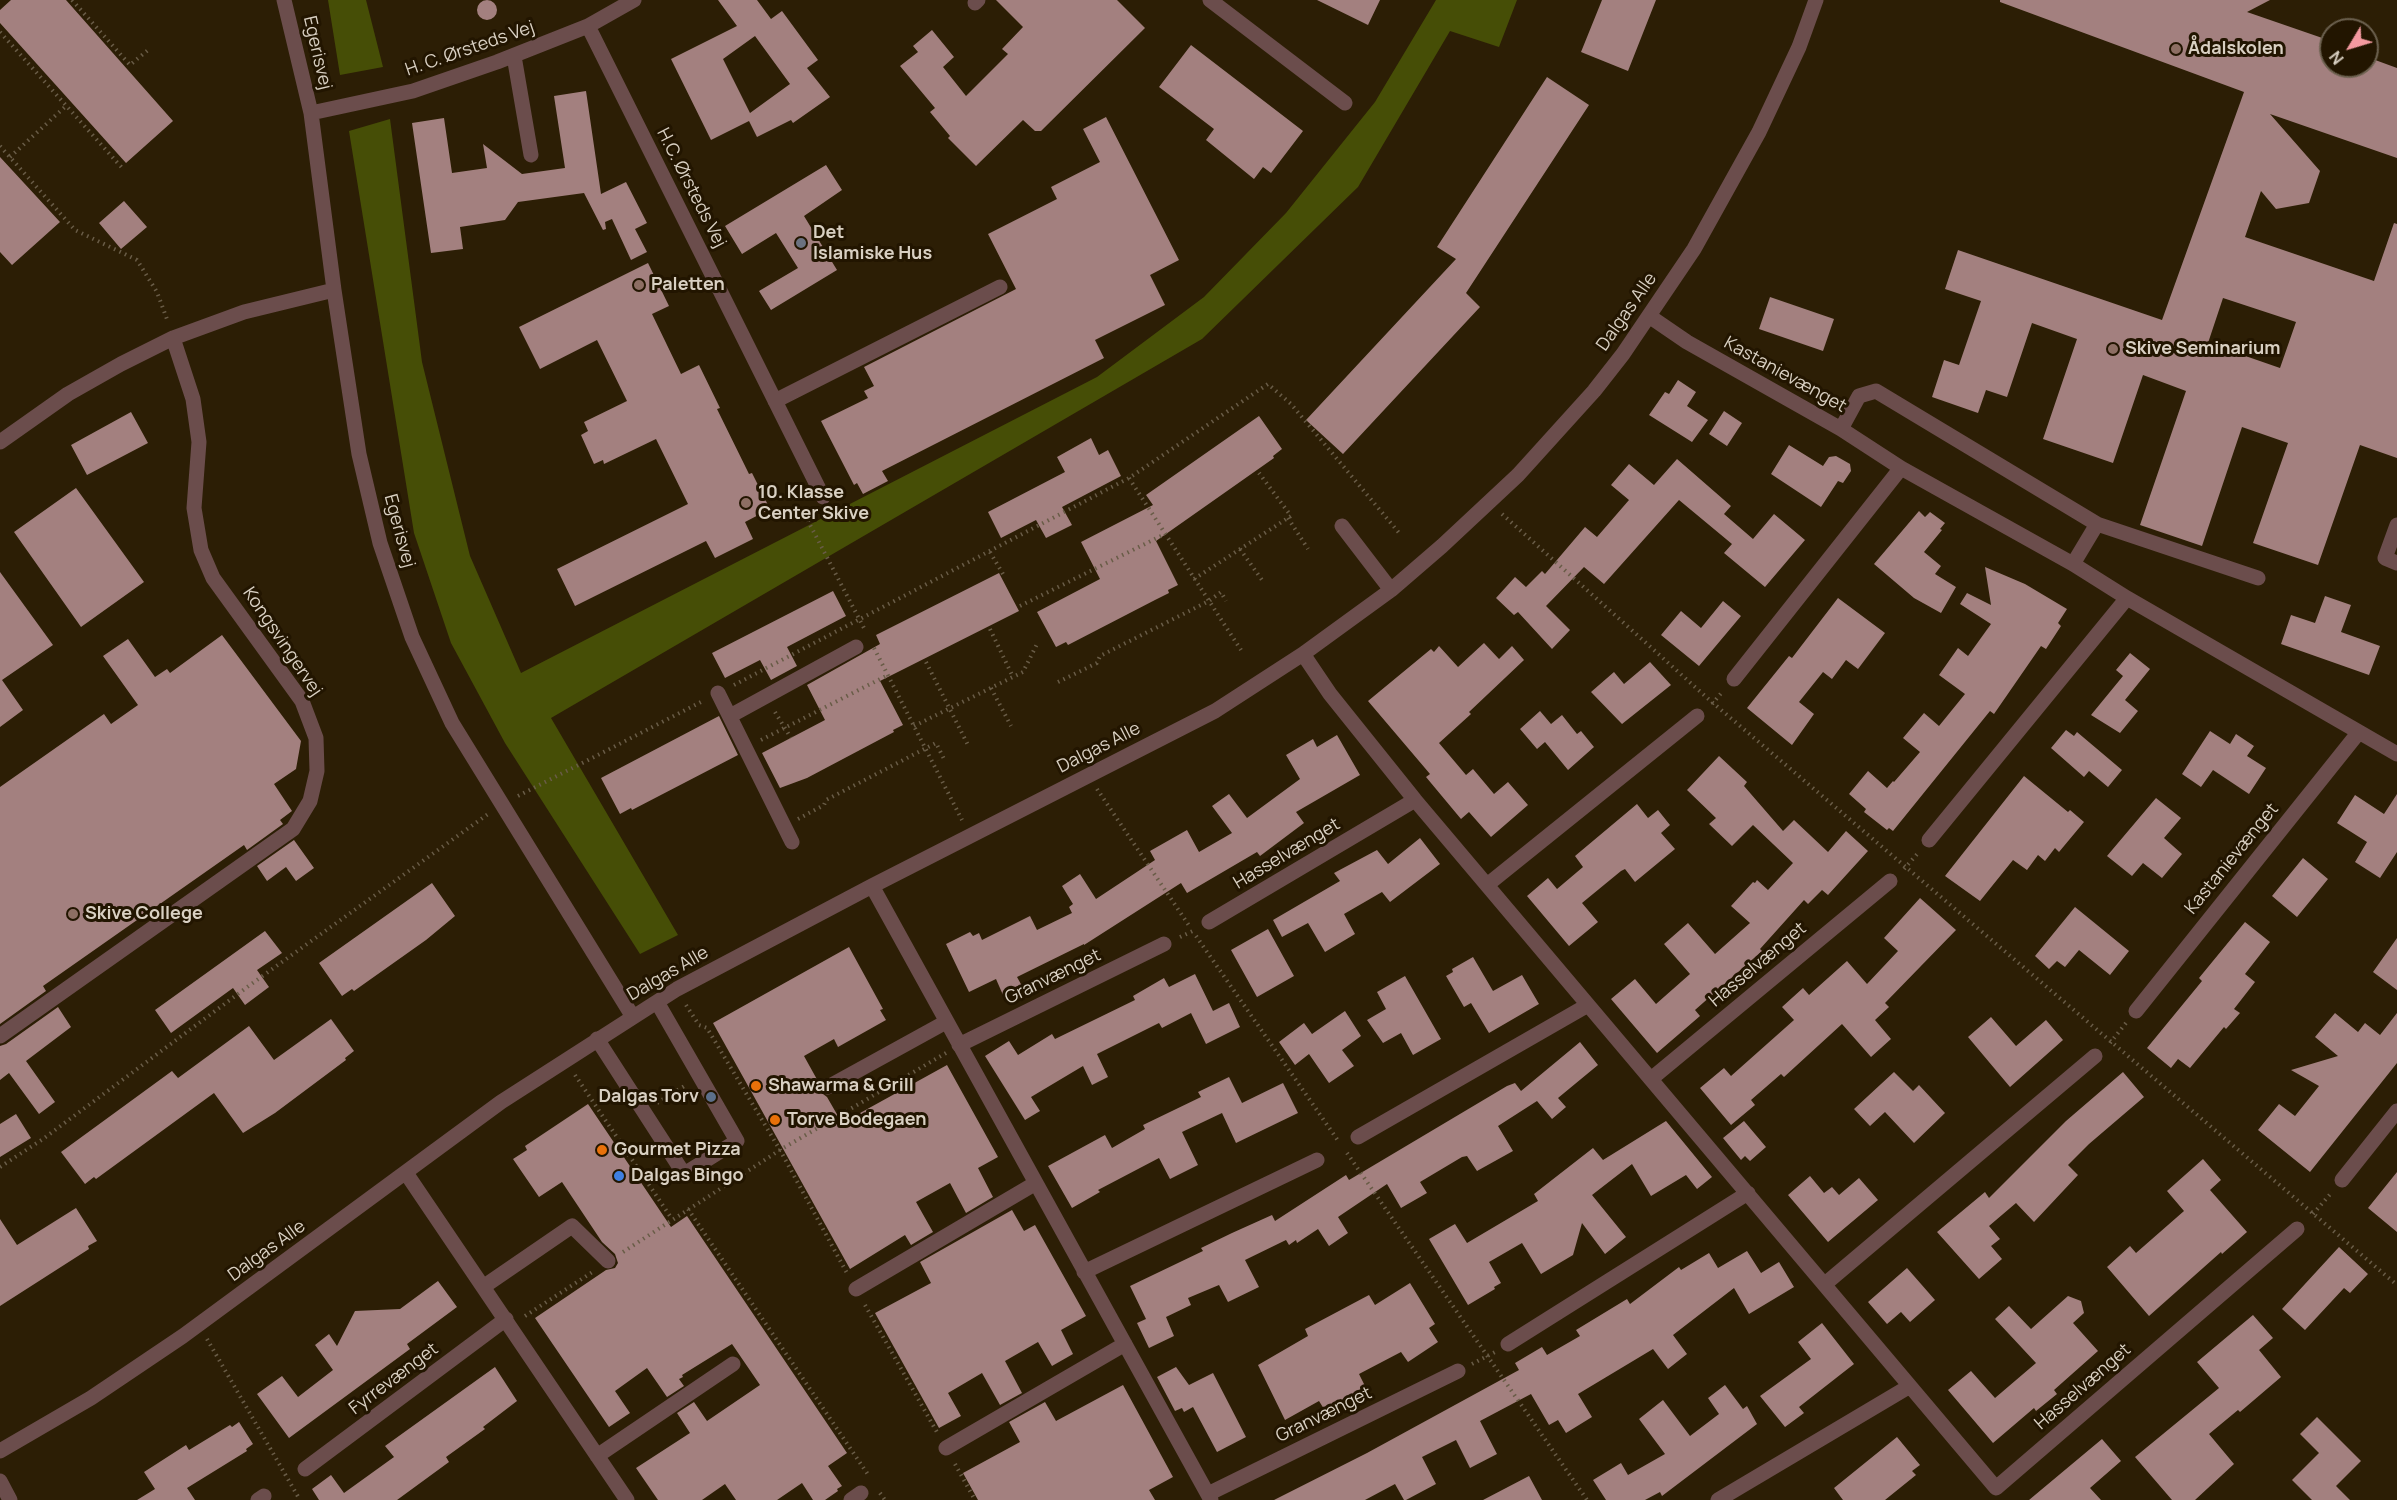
<!DOCTYPE html>
<meta charset="utf-8">
<style>
body{margin:0}
#map{position:relative;width:2397px;height:1500px;overflow:hidden;background:#2c1e05;font-family:Manrope,sans-serif}
canvas{display:block}
.north{position:absolute;left:2319px;top:18px;width:60px;height:60px;box-sizing:border-box;background:#221500;border:2px solid #6b604e;border-radius:50%;rotate:232deg;font-size:16px;font-weight:700;line-height:24px;text-align:center;color:#d9d0c2}
.north::after{content:'';display:block;margin:auto;width:21px;height:27px;background:#f49aa0;clip-path:polygon(50% 0,100% 100%,50% 72%,0 100%)}
</style>
<div id="map">
<canvas width="2397" height="1500"></canvas>
<div class="north">N</div>
</div>
<script>
const c = document.querySelector('canvas').getContext('2d');
c.lineJoin = 'round';
function paint(path, color) { c.fillStyle = color; c.fill(path, 'evenodd'); }
const shape = rows => new Path2D(rows.map(r => 'M' + r).join(''));
function trace(path, color, width, dash) { c.strokeStyle = color; c.lineWidth = width; c.lineCap = dash ? 'butt' : 'round'; c.setLineDash(dash || []); c.stroke(path); }
function drawText(font, color, halo, rows, align = 'center') {
  c.font = font + ' Manrope,sans-serif'; c.lineWidth = 6; c.setLineDash([]); c.textBaseline = 'middle'; c.strokeStyle = halo; c.fillStyle = color; for (const [text, x, y, turn = 0] of rows) {
    c.save(); c.translate(x, y); c.rotate((+turn || 0) * Math.PI / 180); c.textAlign = isNaN(turn) ? turn : align; if (halo) c.strokeText(text, 0, 0); c.fillText(text, 0, 0); c.restore();
  }
}
paint(shape([
 [328,0,366,0,383,67,340,75],
 [1436,0,1517,0,1499,47,1450,31,1358,187,1202,339,551,718,678,935,640,954,505,743,451,643,414,533,349,131,390,119,422,362,470,556,521,673,1097,377,1204,297,1286,213,1375,102]
]), '#464e06');
paint(shape([
 [11,0,66,0,173,121,126,163,0,23,0,10],
 [718,0,757,0,771,19,782,11,818,60,807,68,830,97,793,123,791,120,757,137,749,121,711,140,671,59,737,26],
 [755,36,790,84,750,113,723,59],
 [996,0,1117,0,1145,28,1041,131,1035,131,1023,120,976,166,948,138,950,136,930,112,935,108,900,66,918,52,913,46,932,30,954,57,943,67,966,96,1008,54,1002,49,1023,27],
 [1317,0,1380,0,1368,25],
 [1602,0,1656,0,1628,71,1581,52],
 [2000,0,2270,0,2247,12,2331,41,2331,66,2367,66,2367,57,2397,68,2397,158,2270,114,2320,171,2309,203,2276,209,2261,191,2245,237,2374,281,2394,223,2397,224,2397,458,2360,445,2318,565,2253,543,2288,443,2242,427,2202,546,2140,525,2186,391,2143,375,2113,463,2043,439,2077,339,2032,323,2007,397,1986,390,1978,413,1932,397,1944,360,1959,365,1981,301,1945,289,1958,250,2162,320,2244,92,2000,2],
 [2223,298,2296,322,2280,368,2208,343],
 '477 10a10 10 0 1 1 20 0a10 10 0 1 1-20 0Z',
 [1191,45,1303,131,1271,173,1263,167,1254,179,1206,140,1214,129,1159,87],
 [1547,77,1589,105,1466,293,1480,307,1343,454,1306,420,1456,259,1437,247],
 [586,91,601,194,626,182,647,223,635,229,647,252,631,260,612,219,605,222,606,229,603,230,584,193,518,202,505,220,460,227,463,249,431,253,412,123,444,118,452,173,487,168,483,144,522,174,565,168,554,96],
 [1106,117,1179,260,1150,275,1165,305,1095,340,1104,358,882,471,888,481,863,494,857,483,854,485,821,421,868,398,864,391,874,386,864,367,1016,289,988,234,1057,199,1051,187,1100,162,1083,129],
 [0,157,60,222,12,265,0,252],
 [826,165,842,190,804,216,837,270,771,310,759,291,798,268,776,233,742,254,725,226],
 [124,201,147,227,121,249,99,223],
 [648,263,669,306,652,314,681,374,699,365,720,408,717,409,749,474,752,473,770,509,745,522,753,539,715,558,706,541,575,606,557,569,688,504,656,439,604,464,603,460,594,464,581,435,588,431,584,422,627,401,597,340,540,369,519,327],
 [1770,297,1834,319,1823,351,1759,329],
 [1678,380,1696,392,1687,406,1708,420,1692,442,1649,415,1665,392,1669,394],
 [1724,411,1742,423,1727,446,1709,434],
 [131,412,148,443,87,475,71,445],
 [1259,416,1282,449,1273,456,1274,458,1156,541,1178,585,1168,590,1169,593,1155,600,1068,645,1066,642,1056,647,1037,612,1100,579,1081,542,1153,505,1146,495],
 [1091,438,1099,455,1108,450,1121,476,1062,507,1072,525,1046,538,1036,520,1001,538,988,512,1065,472,1057,457],
 [1789,445,1823,466,1829,457,1836,456,1850,464,1851,471,1843,483,1838,481,1821,507,1771,474],
 [1677,459,1731,506,1724,514,1753,539,1774,514,1805,540,1765,587,1724,553,1732,544,1679,500,1604,584,1584,567,1546,606,1570,630,1552,649,1518,612,1514,615,1496,598,1515,577,1526,587,1542,571,1545,574,1585,527,1597,537,1629,500,1611,485,1629,464,1654,485],
 [76,488,144,582,81,627,14,532],
 [1919,511,1925,517,1930,512,1945,523,1940,529,1942,530,1924,552,1941,566,1935,574,1956,587,1941,613,1914,598,1874,564],
 [1985,567,2025,584,2067,609,2058,623,2061,626,2046,649,2041,646,1994,714,1990,711,1893,831,1889,828,1887,830,1864,812,1866,809,1849,794,1868,771,1887,788,1893,781,1894,782,1920,752,1903,738,1924,713,1939,726,1965,694,1939,675,1958,648,1968,656,1991,624,1960,604,1967,593,1991,605],
 [0,572,53,645,2,680,23,710,0,727],
 [999,573,1019,611,880,681,903,725,893,730,894,732,807,778,780,788,762,753,825,720,807,685,880,644,876,635],
 [833,591,846,616,787,647,797,666,771,680,760,660,725,678,712,653],
 [2325,596,2351,605,2341,632,2380,646,2369,675,2281,644,2291,615,2315,623],
 [1838,598,1885,633,1858,669,1846,660,1832,679,1823,672,1799,702,1814,714,1792,745,1747,708,1789,656,1792,658],
 [1723,601,1741,616,1699,666,1661,635,1681,611,1701,628],
 [222,635,301,741,296,769,274,784,292,811,280,820,283,824,247,850,244,845,43,986,46,991,0,1024,0,787,104,714,111,724,138,705,103,656,128,639,155,677,167,669,170,673],
 [1484,643,1499,659,1512,646,1524,660,1469,712,1471,714,1439,743,1466,775,1473,769,1494,794,1508,782,1528,805,1491,837,1469,812,1461,819,1426,777,1430,774,1368,701,1431,649,1434,652,1439,646,1458,667],
 [2130,653,2150,669,2125,700,2138,711,2120,733,2091,715,2123,676,2116,670],
 [1650,662,1671,685,1622,724,1591,692,1614,672,1624,684],
 [1540,711,1551,724,1562,715,1577,734,1581,731,1594,747,1568,770,1545,742,1537,749,1520,729],
 [719,716,738,755,632,810,631,808,620,814,601,778],
 [2066,730,2074,736,2077,732,2122,770,2108,787,2089,771,2084,777,2051,748],
 [2210,731,2230,744,2236,734,2254,746,2247,756,2266,768,2249,794,2213,770,2201,787,2182,774],
 [1337,735,1360,775,1296,812,1304,823,1260,856,1257,852,1187,893,1181,883,1084,945,1084,944,1017,977,1022,986,1003,995,996,979,969,992,946,944,970,932,973,936,979,933,982,940,1030,916,1037,930,1072,913,1069,907,1073,904,1062,886,1080,874,1096,899,1155,860,1150,851,1187,830,1199,852,1232,833,1212,806,1229,794,1247,818,1300,779,1286,755,1313,739,1317,747],
 [1719,756,1747,782,1744,786,1783,831,1794,820,1828,852,1846,831,1868,851,1828,895,1822,890,1808,904,1804,900,1760,949,1762,951,1695,1010,1700,1016,1657,1053,1611,999,1635,979,1656,1004,1690,974,1664,944,1688,923,1715,954,1750,923,1731,906,1753,882,1755,883,1757,880,1768,890,1793,863,1753,825,1732,846,1709,824,1716,818,1687,790],
 [2024,776,2068,812,2070,810,2084,822,2059,852,2055,848,2045,861,2038,855,2027,870,2013,860,1980,901,1945,876],
 [2397,794,2397,852,2380,878,2355,862,2367,842,2337,823,2355,795,2384,814],
 [2156,798,2181,818,2164,838,2182,854,2162,878,2143,863,2132,876,2107,856],
 [1637,804,1648,818,1658,810,1670,825,1661,833,1675,849,1635,882,1625,869,1621,871,1582,903,1598,922,1569,946,1527,896,1548,878,1557,889,1583,867,1575,856],
 [1420,838,1440,864,1390,902,1382,892,1344,914,1355,934,1325,952,1308,923,1282,937,1273,920,1340,881,1334,873,1377,850,1388,864],
 [294,840,314,868,296,881,286,867,267,881,257,866],
 [2303,858,2328,879,2297,917,2272,896],
 [432,883,455,916,426,940,354,991,352,989,342,996,319,963],
 [1920,898,1956,930,1885,1003,1889,1007,1875,1020,1891,1039,1871,1057,1842,1024,1784,1077,1781,1074,1751,1100,1755,1105,1731,1125,1700,1088,1724,1068,1731,1076,1794,1020,1782,1007,1803,988,1809,995,1847,961,1867,984,1898,951,1884,938],
 [2075,907,2129,951,2110,975,2079,950,2065,967,2057,961,2049,969,2035,956],
 [2245,922,2270,942,2245,974,2255,982,2234,1009,2240,1013,2226,1029,2224,1027,2190,1068,2178,1059,2171,1068,2147,1048,2202,981,2199,978],
 [1268,929,1294,976,1257,997,1231,950],
 [265,931,282,953,257,970,269,987,245,1005,233,988,171,1033,155,1010],
 [2397,938,2397,990,2373,972],
 [849,947,883,1009,880,1010,886,1020,838,1047,834,1039,804,1056,819,1083,819,1091,827,1097,842,1123,947,1065,998,1157,978,1168,993,1197,966,1213,950,1183,916,1202,933,1232,911,1245,905,1235,850,1269,713,1023],
 [1473,957,1493,991,1522,975,1539,1004,1489,1033,1471,1003,1464,1007,1446,976,1453,972,1452,969],
 [1195,974,1213,1011,1229,1003,1240,1027,1206,1044,1191,1013,1162,1028,1159,1023,1097,1054,1108,1077,1092,1085,1083,1066,1031,1097,1040,1111,1025,1120,985,1056,1009,1041,1018,1055,1052,1034,1055,1039,1135,1000,1133,996,1164,978,1169,987],
 [1405,976,1441,1039,1413,1055,1401,1033,1383,1043,1367,1020,1386,1009,1377,992],
 [58,1007,71,1027,26,1061,55,1102,39,1114,9,1073,0,1080,0,1046,6,1044],
 [1345,1011,1361,1036,1342,1050,1354,1066,1329,1083,1309,1054,1295,1065,1279,1042,1304,1023,1312,1034],
 [2335,1013,2358,1032,2365,1023,2380,1035,2397,1013,2397,1063,2310,1172,2258,1130,2279,1104,2295,1116,2319,1086,2291,1070,2338,1056,2315,1037],
 [1991,1017,2016,1046,2046,1020,2063,1040,2010,1087,1968,1037],
 [331,1019,354,1051,345,1058,346,1060,275,1113,243,1133,214,1093,96,1179,94,1177,85,1184,61,1152,172,1071,178,1078,249,1026,274,1060],
 [1580,1042,1598,1065,1558,1098,1566,1107,1552,1119,1537,1101,1498,1126,1513,1151,1477,1171,1467,1156,1462,1157,1420,1182,1427,1193,1401,1208,1387,1184,1338,1217,1348,1233,1329,1246,1318,1229,1297,1243,1296,1240,1289,1245,1286,1240,1245,1260,1259,1287,1228,1302,1219,1285,1188,1298,1191,1305,1166,1317,1174,1336,1149,1348,1137,1323,1146,1319,1130,1286,1203,1251,1201,1248,1232,1233,1272,1215,1275,1221,1346,1175,1349,1180,1507,1086,1515,1083,1521,1091],
 [1894,1072,1913,1091,1919,1085,1945,1113,1914,1143,1885,1112,1870,1126,1854,1109],
 [2123,1072,2144,1097,2089,1144,2068,1165,2078,1175,2034,1222,2016,1203,1989,1226,2000,1239,1991,1246,2002,1259,1979,1279,1937,1232,1985,1192,1989,1198,2066,1121],
 [1229,1077,1242,1103,1283,1083,1298,1113,1236,1143,1222,1113,1182,1132,1198,1165,1170,1179,1159,1158,1098,1190,1100,1192,1072,1208,1048,1166,1105,1135,1112,1148,1145,1129,1143,1125,1201,1097,1198,1092],
 [588,1104,671,1227,687,1216,847,1453,828,1466,842,1486,837,1489,838,1491,825,1500,813,1500,802,1483,777,1500,736,1500,725,1484,702,1500,658,1500,636,1468,690,1433,677,1413,694,1402,707,1421,760,1385,732,1344,682,1375,683,1377,679,1379,684,1386,667,1397,647,1368,615,1391,630,1413,609,1427,535,1318,606,1270,615,1268,618,1263,615,1254,602,1242,562,1182,539,1197,513,1159,527,1150,525,1146],
 [16,1114,31,1138,0,1157,0,1124],
 [1666,1121,1712,1177,1697,1189,1686,1175,1651,1196,1632,1164,1592,1195,1626,1237,1605,1254,1582,1223,1573,1255,1541,1274,1522,1243,1489,1262,1501,1283,1494,1287,1495,1289,1468,1305,1429,1239,1455,1224,1467,1243,1538,1201,1534,1194,1593,1148,1603,1160],
 [1744,1121,1766,1147,1750,1161,1745,1156,1741,1160,1723,1138],
 [2203,1159,2221,1180,2210,1190,2247,1232,2222,1254,2221,1252,2149,1316,2107,1267,2130,1246,2136,1253,2184,1211,2167,1191],
 [2397,1172,2397,1232,2368,1208],
 [1810,1176,1824,1193,1832,1187,1839,1195,1859,1178,1878,1200,1828,1242,1788,1195],
 [76,1208,97,1241,88,1246,89,1249,0,1306,0,1219,17,1245],
 [1012,1210,1024,1231,1035,1225,1086,1316,1061,1330,1073,1354,1052,1366,1038,1342,1005,1361,1022,1393,1000,1405,982,1373,948,1393,961,1416,939,1428,875,1313,931,1283,920,1262],
 [2339,1247,2368,1274,2350,1293,2344,1288,2305,1330,2282,1309],
 [1747,1251,1761,1273,1779,1262,1794,1287,1749,1314,1734,1288,1673,1335,1687,1354,1668,1369,1653,1349,1578,1394,1592,1417,1566,1433,1558,1420,1549,1425,1531,1394,1480,1421,1497,1454,1470,1468,1456,1440,1422,1457,1436,1484,1406,1500,1404,1500,1395,1484,1365,1500,1274,1500,1367,1453,1519,1370,1515,1363,1542,1347,1547,1355,1580,1336,1576,1330,1627,1299,1630,1304,1679,1267,1681,1270,1709,1253,1718,1268],
 [1907,1268,1935,1300,1910,1322,1901,1312,1887,1324,1868,1302],
 [438,1281,457,1307,407,1344,410,1349,289,1438,257,1394,282,1376,298,1397,333,1370,315,1345,329,1334,337,1346,355,1311,400,1309],
 [1410,1283,1435,1324,1429,1328,1438,1342,1408,1362,1401,1352,1359,1374,1366,1388,1324,1409,1319,1401,1285,1420,1258,1365,1308,1336,1305,1329,1369,1295,1375,1305],
 [2068,1296,2081,1301,2084,1313,2073,1323,2098,1351,2054,1390,2057,1394,2036,1411,2034,1408,1993,1443,1948,1390,1971,1371,1995,1398,2036,1363,1995,1319,2009,1306,2031,1329],
 [2253,1315,2273,1338,2259,1350,2281,1377,2240,1412,2238,1410,2209,1434,2234,1464,2195,1500,2172,1500,2135,1457,2219,1388,2197,1362],
 [1822,1323,1854,1364,1799,1407,1804,1413,1785,1427,1760,1396,1811,1359,1798,1342],
 [495,1367,517,1401,483,1427,485,1429,446,1457,449,1462,397,1500,319,1500,312,1489,331,1475,344,1493,394,1457,385,1446],
 [1176,1367,1189,1385,1213,1373,1246,1437,1217,1452,1193,1407,1184,1412,1182,1408,1175,1411,1157,1377],
 [1123,1385,1173,1477,1149,1490,1155,1500,978,1500,963,1473,1020,1442,1009,1422,1045,1402,1056,1421],
 [1725,1385,1743,1409,1747,1406,1757,1424,1662,1496,1660,1492,1645,1500,1606,1500,1593,1480,1621,1463,1628,1475,1665,1454,1639,1419,1663,1400,1690,1436,1719,1414,1708,1398],
 [2317,1417,2361,1461,2336,1486,2350,1500,2312,1500,2292,1480,2319,1453,2300,1434],
 [239,1422,253,1444,246,1449,247,1451,187,1488,195,1500,137,1500,155,1489,144,1472,186,1445,189,1450,230,1425,232,1427],
 [1897,1437,1920,1465,1912,1471,1916,1475,1885,1500,1843,1500,1834,1488],
 [2102,1439,2121,1461,2090,1488,2101,1500,2029,1500],
 [1529,1476,1542,1500,1483,1500]
]), '#a3807f');
trace(shape([
 [72,0,130,65,148,50],
 [0,32,124,170],
 [0,146,75,230,137,260,157,292,168,322],
 [10,157,66,106],
 [1129,478,1241,650],
 [815,510,808,521,865,630],
 [1502,514,1713,703,2397,1285],
 [1288,518,1308,549],
 [1240,549,1262,580],
 [990,552,1003,574],
 [1194,579,1291,516,1259,473],
 [1020,606,1165,534],
 [990,629,1013,677],
 [874,648,962,820],
 [926,662,969,747],
 [1058,682,1097,663,1100,656,1209,601,1221,592,1226,601],
 [734,685,1129,478,1268,384,1291,404,1400,534],
 [991,688,1011,726],
 [1712,704,1723,691],
 [775,712,791,738],
 [914,726,1023,672,1038,642],
 [761,740,888,675],
 [1097,789,1190,927],
 [518,796,703,701],
 [798,819,824,805,826,800,936,743,944,759],
 [1904,869,1919,852],
 [1196,936,1339,1142],
 [1180,937,1195,930],
 [686,1005,699,1025,707,1028,780,1150,848,1275],
 [2110,1043,2126,1023],
 [575,1075,672,1219],
 [657,1103,686,1085],
 [1347,1153,1587,1500],
 [0,1167,43,1139,250,985,488,814],
 [688,1209,869,1476],
 [2313,1214,2332,1192],
 [623,1252,780,1150,946,1053],
 [865,1305,938,1434],
 [525,1316,594,1271],
 [207,1339,300,1500],
 [1472,1364,1495,1352],
 [955,1464,975,1500],
 [880,1493,885,1500]
]), '#695c47', 4, [1.5, 4.5]);
trace(shape([
 [284,0,311,113,334,290,359,454,380,543,412,637,452,723,633,1017],
 [1210,0,1345,103],
 [975,3,978,0],
 [588,26,823,497],
 [514,56,531,155],
 [311,113,413,91,497,62,588,26,634,0],
 [1649,316,1687,342,1841,429,1901,468,2073,564,2127,598,2397,754],
 [775,401,1000,287],
 [1841,429,1859,396,1876,391,2097,524,2258,578],
 [0,442,68,394,121,364,173,338,244,312,334,290],
 [2397,525,2385,558,2397,563],
 [1342,526,1391,590],
 [2073,564,2097,524],
 [1303,654,1330,694,1415,800,1996,1488,2297,1229],
 [1734,679,1901,468],
 [718,693,792,842],
 [730,716,856,647],
 [1929,840,2127,598],
 [1487,885,1697,716],
 [872,886,1211,1500],
 [1209,922,1415,800],
 [2136,1011,2359,732],
 [0,1036,293,829,310,801,317,771,316,738,302,701,213,578,201,550,194,508,199,442,193,399,173,338],
 [597,1039,684,1174,737,1141,657,1002],
 [959,1045,1164,944],
 [1651,1079,1890,881],
 [828,1087,946,1022],
 [1358,1137,1588,1005],
 [406,1173,627,1500],
 [2342,1180,2397,1111],
 [1084,1272,1317,1160],
 [1825,1284,2095,1056],
 [483,1287,572,1226,608,1261],
 [856,1289,1036,1183],
 [1508,1344,1748,1193],
 [946,1448,1125,1344],
 [0,1451,91,1398,183,1336,501,1102,677,989,872,886,1215,711,1303,654,1391,590,1442,546,1518,475,1594,391,1623,354,1694,249,1759,132,1799,47,1816,0],
 [597,1456,733,1364],
 [305,1469,506,1319],
 [0,1481,10,1500],
 [1208,1494,1458,1371],
 [258,1500,264,1496],
 [851,1500,861,1493],
 [1718,1500,1910,1386]
]), '#6b4d4c', 15);
for (const [x, y, r, color] of [
 [2176,49,6,"#8d6e63"],
 [801,243,6,"#6b7280"],
 [639,285,6,"#8d6e63"],
 [2113,349,6,"#8d6e63"],
 [746,503,6,"#8d6e63"],
 [73,914,6,"#8d6e63"],
 [756,1086,6,"#e8710a"],
 [711,1097,6,"#5c6f8a"],
 [775,1120,6,"#e8710a"],
 [602,1150,6,"#e8710a"],
 [619,1176,6,"#3f7fe0"]
]) { const dot = new Path2D(); dot.arc(x, y, r, 0, 2 * Math.PI); c.fillStyle = color; c.fill(dot); trace(dot, '#221500', 2); }
drawText('18px', '#d9d0c2', '#221500', [
 ["H. C. Ørsteds Vej",470,49,-19],
 ["Egerisvej",317,53,77],
 ["H.C. Ørsteds Vej",691,188,63],
 ["Dalgas Alle",1627,312,-55],
 ["Kastanievænget",1785,375,29],
 ["Egerisvej",399,531,75],
 ["Kongsvingervej",282,642,56],
 ["Dalgas Alle",1099,748,-27],
 ["Hasselvænget",1287,854,-31],
 ["Kastanievænget",2232,859,-51],
 ["Hasselvænget",1758,965,-40],
 ["Dalgas Alle",668,974,-30],
 ["Granvænget",1053,977,-26],
 ["Dalgas Alle",267,1251,-36],
 ["Fyrrevænget",394,1379,-37],
 ["Hasselvænget",2083,1387,-41],
 ["Granvænget",1324,1415,-26]
]);
drawText('bold 18px', '#d9d0c2', '#221500', [
 ["Ådalskolen",2188,49],
 ["Det",813,233],
 ["Islamiske Hus",813,254],
 ["Paletten",651,285],
 ["Skive Seminarium",2125,349],
 ["10. Klasse",758,493],
 ["Center Skive",758,514],
 ["Skive College",85,914],
 ["Shawarma & Grill",768,1086],
 ["Dalgas Torv",699,1097,"right"],
 ["Torve Bodegaen",787,1120],
 ["Gourmet Pizza",614,1150],
 ["Dalgas Bingo",631,1176]
], 'left');
</script>
